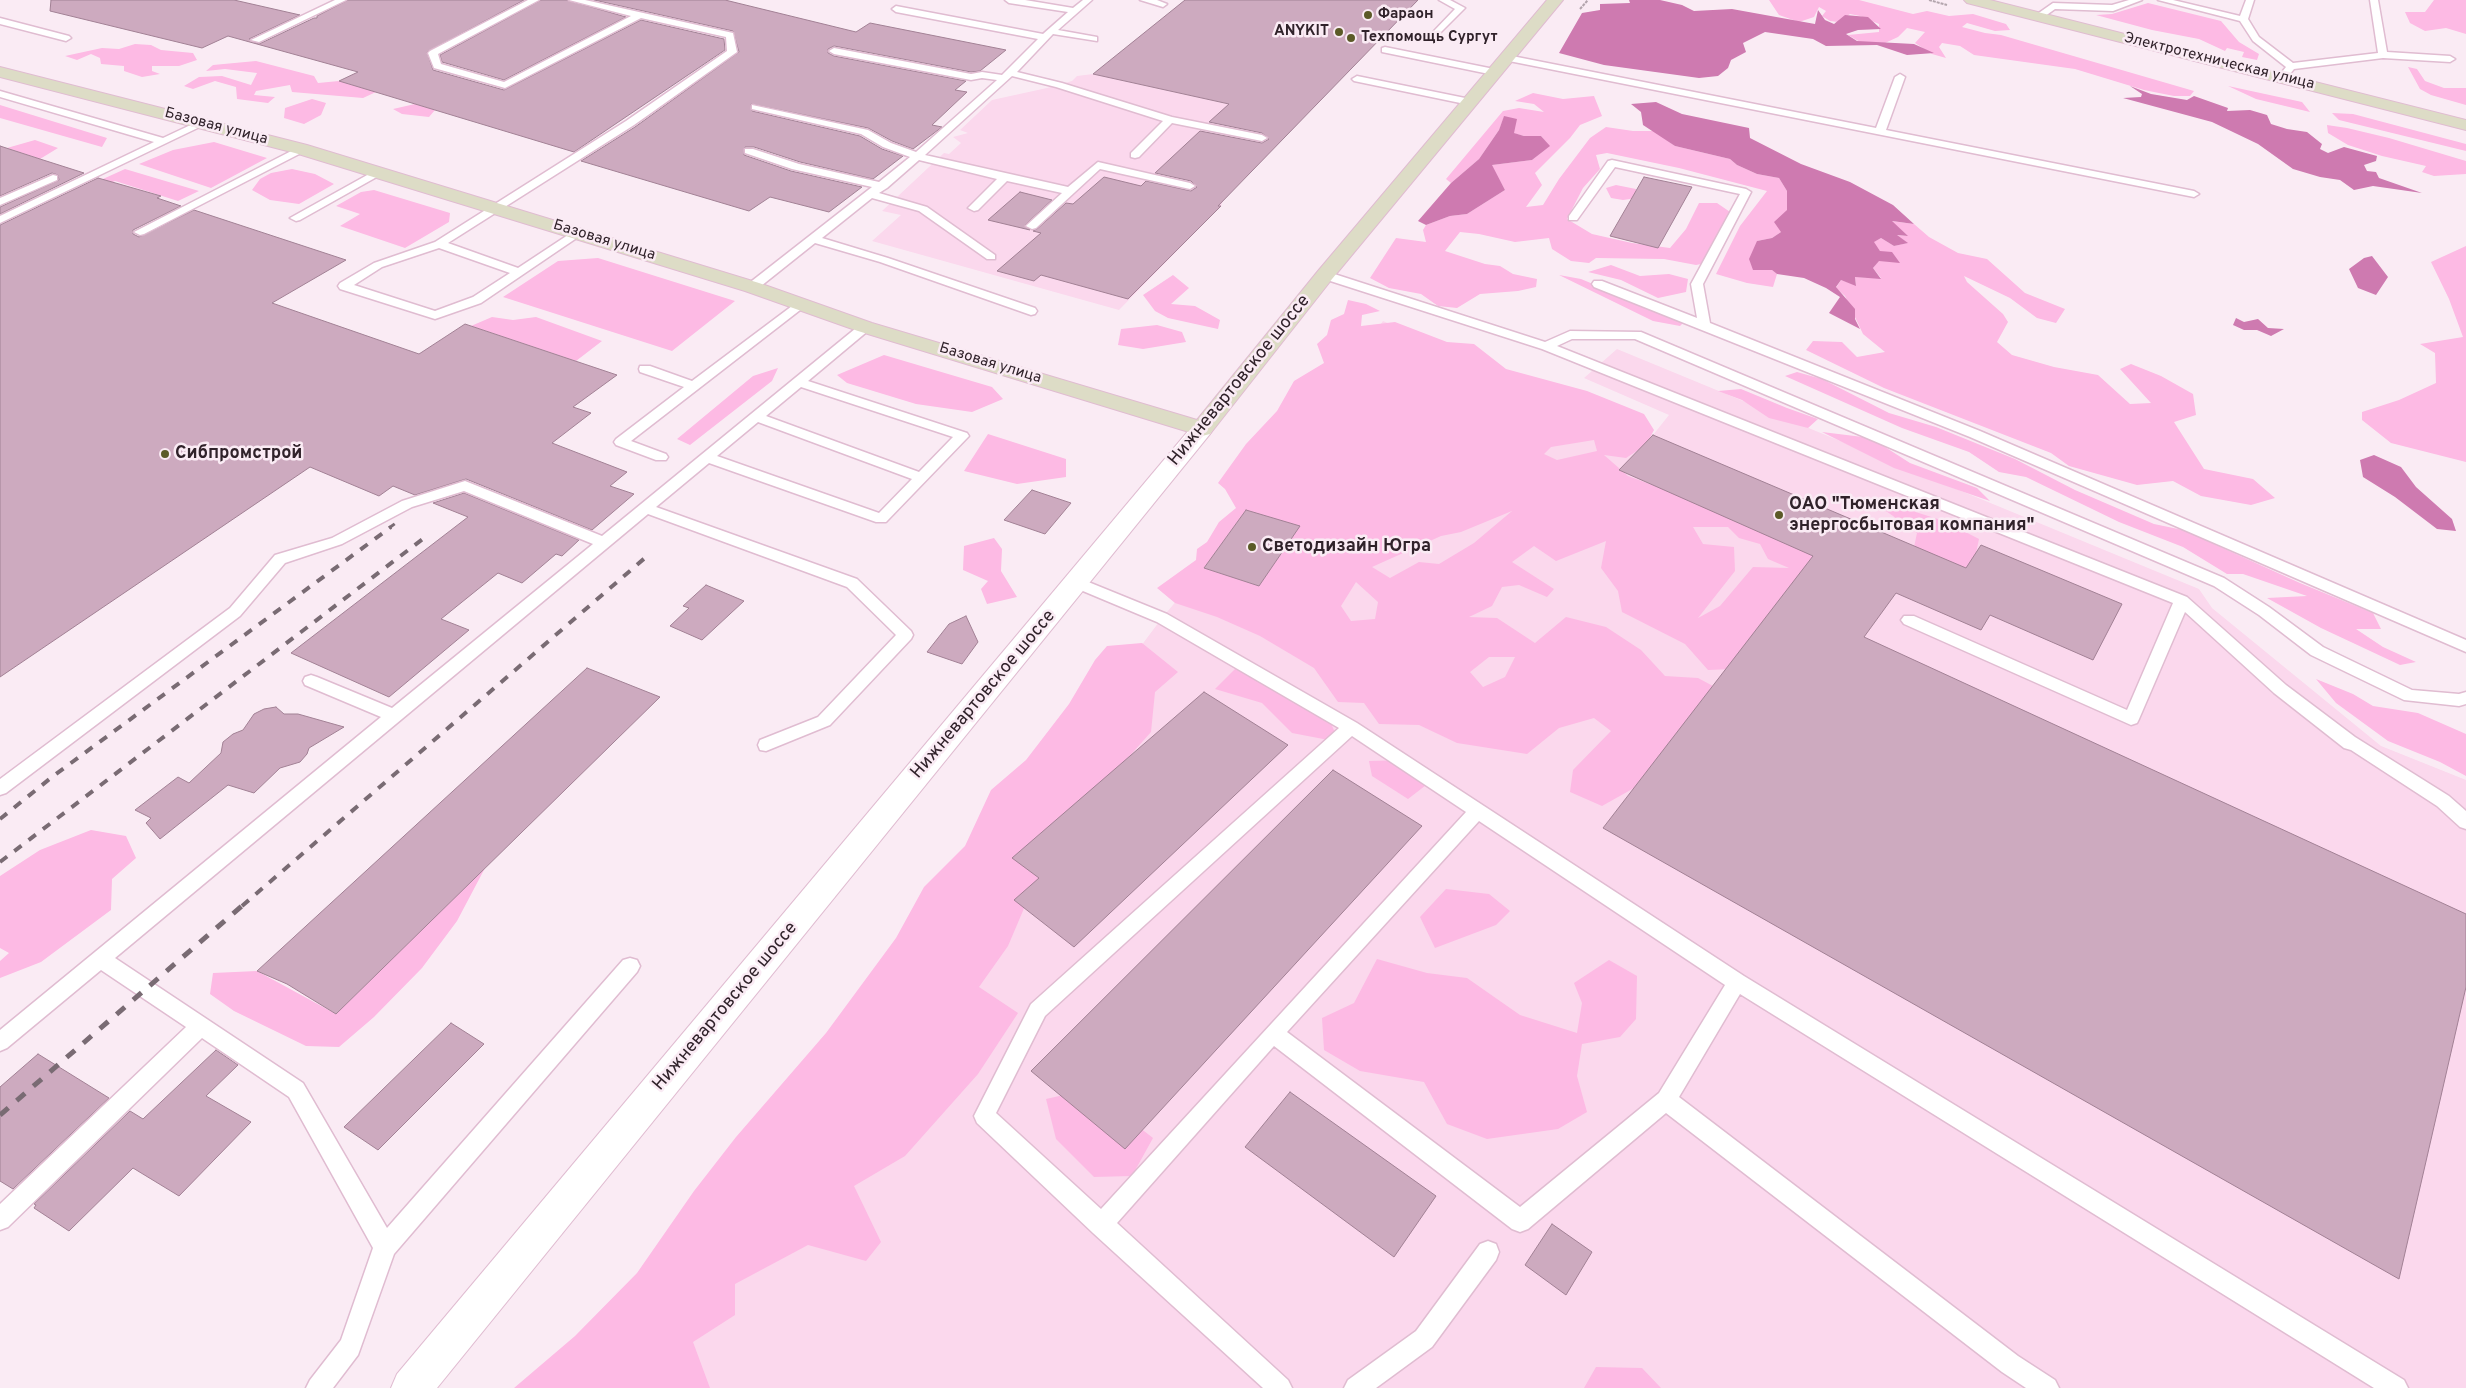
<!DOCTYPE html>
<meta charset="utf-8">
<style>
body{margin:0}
canvas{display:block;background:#faebf4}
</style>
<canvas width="2466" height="1388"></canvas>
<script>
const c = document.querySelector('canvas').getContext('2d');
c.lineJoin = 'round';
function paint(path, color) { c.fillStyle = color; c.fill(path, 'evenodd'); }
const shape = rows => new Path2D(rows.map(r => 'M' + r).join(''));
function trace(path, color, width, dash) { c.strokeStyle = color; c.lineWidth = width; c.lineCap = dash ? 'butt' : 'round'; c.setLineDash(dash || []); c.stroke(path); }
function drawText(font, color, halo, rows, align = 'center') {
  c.font = font + ' Overpass,sans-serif'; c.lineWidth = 5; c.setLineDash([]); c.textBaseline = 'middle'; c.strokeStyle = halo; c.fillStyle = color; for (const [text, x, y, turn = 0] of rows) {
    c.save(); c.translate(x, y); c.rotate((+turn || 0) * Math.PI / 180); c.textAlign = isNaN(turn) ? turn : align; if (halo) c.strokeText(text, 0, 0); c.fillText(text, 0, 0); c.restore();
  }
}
paint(shape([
 [1093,74,1301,120,1224,199,1221,206,1119,310,872,241,901,215,882,211,944,153,949,154,961,143,953,137,968,133,960,130,992,100,1047,88,1072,81,1077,76],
 [1383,321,1653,435,1669,415,1584,378,1617,349,2199,589,2212,608,2381,746,2466,780,2466,1388,584,1388,1162,618,1204,568,1259,586,1299,527,1246,510]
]), '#fbd8ed');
paint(shape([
 [1769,0,1859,0,1913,14,1927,11,1949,16,1973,14,2006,24,2010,30,1995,31,1967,23,1962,27,1985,33,2001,35,2194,91,2190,96,2174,96,2144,90,2075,69,1974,55,1960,46,1942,43,1939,47,1946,58,1932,54,1915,43,1925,32,1907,28,1898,37,1885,43,1860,42,1848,35,1879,32,1879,24,1860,16,1850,14,1838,22,1830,21,1822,16,1826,11,1819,7,1814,17,1799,22,1779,15],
 [2434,0,2466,0,2466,34,2446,28,2425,31,2410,23,2405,12,2425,12],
 [2148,3,2221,21,2239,42,2259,54,2257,60,2242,57,2244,52,2227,48,2225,51,2199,39,2152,30,2096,15,2112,14],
 [135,44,151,45,161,50,193,53,197,60,179,66,152,66,152,71,160,74,142,77,124,71,124,66,101,64,100,58,91,54,77,60,65,56,102,48,119,49],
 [256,61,314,76,318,83,339,81,376,92,363,98,292,92,290,85,256,91,254,95,275,97,268,103,237,99,236,87,215,81,193,89,184,86,199,77,222,76,251,85,257,73,225,69,206,71,213,65],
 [2408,67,2417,69,2425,81,2444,88,2466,88,2466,105,2431,95,2420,89],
 [2228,86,2302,102,2310,112,2256,99],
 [1533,93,1563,99,1594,96,1602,116,1580,125,1570,138,1535,173,1542,185,1526,207,1543,205,1559,179,1590,138,1606,127,1633,131,1655,131,1675,146,1730,159,1737,165,1757,174,1779,178,1787,191,1787,210,1781,232,1772,238,1757,241,1772,270,1777,274,1773,287,1747,283,1716,274,1740,226,1767,191,1679,168,1607,153,1596,155,1600,169,1583,188,1567,219,1592,234,1632,243,1670,248,1686,229,1699,203,1717,203,1733,214,1728,233,1716,261,1696,265,1664,259,1596,258,1589,263,1571,261,1552,249,1549,238,1515,242,1479,234,1460,232,1445,251,1485,264,1500,266,1513,274,1537,279,1536,287,1518,291,1480,294,1457,308,1438,306,1421,294,1389,288,1370,278,1396,238,1426,242,1423,230,1426,225,1450,216,1467,214,1505,190,1491,165,1532,160,1549,146,1541,136,1524,136,1513,133,1504,117,1499,130,1479,159,1451,183,1446,179,1503,111,1519,108,1544,112,1534,104,1515,101],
 [312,99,326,103,321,115,304,124,284,118,285,108],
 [415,104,435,110,429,117,402,114,393,109],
 [0,105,107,138,102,147,0,118],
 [2332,113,2353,114,2466,144,2466,151,2339,120],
 [2327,125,2347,128,2389,138,2466,161,2466,174,2434,176,2422,172,2426,166,2382,156,2348,145,2328,133],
 [35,140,58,148,40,159,7,148],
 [214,142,267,158,211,188,139,164,173,150],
 [125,169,199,191,178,201,115,181,67,204,72,193],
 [292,169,315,174,334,184,299,204,270,200,252,190,260,179,271,173],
 [1616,185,1636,189,1637,198,1623,200,1611,198,1606,188],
 [374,190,450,213,449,222,405,248,340,226,360,214,336,206,361,192],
 [1891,221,1914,224,1929,237,1958,253,1987,259,2025,293,2065,309,2056,323,2037,318,2010,298,1964,276,1967,282,2003,314,2008,322,1997,342,2012,355,2054,367,2098,375,2130,404,2151,403,2120,369,2131,364,2161,376,2193,394,2196,415,2174,422,2204,469,2253,479,2275,498,2251,505,2201,496,2173,481,2137,485,2069,466,2051,453,1884,388,1806,350,1813,341,1842,342,1857,357,1885,352,1863,334,1845,296,1836,288,1841,280,1856,285,1855,277,1881,278,1873,268,1879,260,1899,262,1880,251,1873,242,1881,238,1894,246,1907,243,1896,235,1907,236],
 [2466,246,2466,462,2391,443,2362,420,2362,412,2399,400,2436,383,2435,353,2420,344,2463,337,2449,299,2431,262],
 [598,258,735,301,672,351,503,297,558,261],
 [1611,265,1640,276,1669,274,1688,279,1686,292,1658,298,1621,280,1588,272],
 [1173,275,1189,288,1171,304,1195,306,1220,320,1218,329,1168,318,1155,311,1143,295],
 [1559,275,1581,279,1684,322,1680,326,1653,321],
 [1348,300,1366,304,1380,311,1362,315,1361,326,1395,322,1447,342,1474,344,1506,369,1587,391,1644,414,1654,430,1646,445,1626,458,1604,455,1628,476,1688,498,1845,564,1825,587,1789,587,1780,611,1732,669,1708,670,1685,644,1622,612,1618,591,1601,568,1606,541,1556,561,1534,546,1512,562,1554,589,1547,597,1519,585,1502,587,1492,606,1469,617,1497,618,1535,643,1566,617,1606,627,1641,650,1665,676,1698,678,1726,693,1643,783,1602,806,1570,792,1573,770,1611,731,1594,718,1559,728,1527,754,1457,743,1419,725,1379,724,1364,703,1338,702,1314,668,1260,636,1217,617,1175,603,1157,588,1196,560,1197,549,1207,542,1219,522,1236,508,1225,489,1218,483,1246,444,1277,411,1294,381,1324,363,1317,344,1327,335,1331,320,1344,314],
 [1594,440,1597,451,1557,460,1544,454,1551,447],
 [1246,510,1299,527,1259,586,1204,568],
 [1512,511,1474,543,1439,564,1419,562,1390,578,1372,567,1441,536,1461,532],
 [1693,527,1728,527,1739,538,1760,544,1768,559,1789,568,1753,567,1720,606,1698,618,1735,571,1734,547,1703,544],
 [1356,582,1378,602,1375,619,1351,621,1341,606],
 [1489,657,1515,657,1505,677,1483,687,1470,672],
 [492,317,513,320,536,317,602,341,576,361,471,326],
 [1157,325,1182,332,1186,342,1143,349,1118,345,1121,329],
 [884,355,992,387,1003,399,972,412,916,404,847,383,837,375],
 [778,368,772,381,690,445,677,439,753,376],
 [1797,372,1822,379,1889,413,1936,427,2015,459,2075,490,2154,524,2183,530,2300,583,2373,613,2381,629,2356,629,2383,647,2416,662,2400,665,2321,628,2267,598,2307,596,2243,574,2227,574,2183,547,2119,522,2026,477,1999,472,1969,452,1902,428,1785,376],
 [1741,389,1787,408,1818,419,1808,428,1769,418,1742,400,1718,391],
 [1822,432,1871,438,1910,463,1977,488,1990,501,1894,468],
 [988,434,1066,459,1066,477,1017,484,964,471],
 [1884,502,1944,521,1979,539,1974,563,1952,575,1912,557,1917,533,1886,511],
 [994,538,1002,549,1001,571,1017,597,987,604,981,589,988,581,963,570,964,546],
 [1142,643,1178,672,1155,692,1151,732,1118,769,1060,871,1028,899,1008,946,979,987,1018,1013,978,1074,905,1156,854,1186,881,1242,866,1261,808,1245,735,1284,735,1315,693,1342,710,1388,514,1388,575,1336,637,1273,694,1191,736,1137,826,1033,896,938,924,887,965,846,991,790,1026,760,1069,704,1095,660,1107,646],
 [1235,669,1269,674,1324,707,1339,742,1292,733,1262,703,1215,689],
 [2316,679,2353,694,2373,706,2418,713,2466,734,2466,776,2440,762,2388,741,2336,703],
 [1408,760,1430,782,1408,799,1372,776,1369,761],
 [91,830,126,836,136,858,112,879,111,910,41,962,0,978,0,961,9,953,0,948,0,876,40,850],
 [485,868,457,921,422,968,374,1017,339,1047,306,1046,234,1011,210,994,213,973,257,971,336,1014],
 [1446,889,1489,894,1510,911,1496,925,1435,948,1420,917],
 [1377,959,1427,973,1467,978,1520,1015,1577,1033,1582,1003,1574,983,1609,960,1637,976,1636,1019,1620,1037,1582,1044,1577,1076,1587,1112,1558,1129,1487,1139,1447,1124,1424,1082,1360,1071,1324,1050,1322,1018,1354,1003],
 [1090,1089,1153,1138,1132,1176,1094,1177,1056,1139,1046,1099],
 [1596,1367,1642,1368,1661,1388,1584,1388]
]), '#fdbae4');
paint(shape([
 [1629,0,1660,0,1682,5,1694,11,1732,9,1815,24,1818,10,1825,20,1834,24,1845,15,1868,17,1881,29,1858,30,1846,34,1857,41,1914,44,1934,53,1907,55,1877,45,1826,46,1813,39,1765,32,1743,43,1746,52,1731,60,1728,68,1718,76,1699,78,1604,65,1559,53,1582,13,1600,10,1600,4,1630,3],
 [2130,86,2151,94,2187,100,2194,96,2228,108,2227,111,2250,110,2267,115,2271,124,2287,129,2307,132,2322,144,2320,149,2328,153,2344,147,2377,156,2376,161,2364,165,2367,171,2376,172,2379,178,2422,193,2373,186,2354,190,2340,180,2320,177,2293,169,2258,144,2212,122,2123,98,2141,97,2142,94],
 [1656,102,1682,114,1749,128,1750,138,1801,164,1850,182,1893,205,1914,224,1892,221,1908,236,1897,235,1908,243,1894,246,1881,238,1874,242,1880,251,1892,252,1900,263,1879,261,1873,268,1881,279,1855,277,1856,286,1841,280,1836,287,1855,309,1855,319,1860,329,1829,313,1840,297,1826,288,1804,278,1777,274,1772,270,1753,270,1749,259,1757,241,1772,238,1781,232,1774,222,1787,210,1787,191,1779,178,1757,174,1737,165,1730,159,1675,146,1643,125,1641,112,1631,104],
 [1504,116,1517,119,1514,133,1524,136,1541,136,1550,146,1532,160,1492,165,1505,190,1467,214,1450,216,1426,225,1418,221,1451,183,1479,159,1499,130],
 [2372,256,2388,277,2376,295,2358,288,2349,269,2364,258],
 [2236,318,2244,322,2258,319,2268,328,2284,329,2271,336,2257,330,2244,330,2233,325],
 [2374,455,2401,467,2416,487,2452,519,2456,531,2437,529,2395,497,2363,477,2360,460]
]), '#ce7ab0');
const building = shape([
 [51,0,234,0,300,15,249,39,259,44,314,18,317,18,317,16,348,0,524,0,427,52,433,70,504,90,641,20,724,39,725,50,574,152,339,81,358,72,228,36,202,48,50,11,51,0],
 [541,0,567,0,626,17,504,80,442,62,440,55,541,0],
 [594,0,725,0,856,32,870,23,1006,50,980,71,971,72,834,46,828,49,828,53,834,56,966,81,955,90,967,92,932,125,942,127,913,149,892,141,868,128,751,104,752,111,860,136,882,149,903,156,873,179,800,162,754,147,745,147,744,155,791,171,862,187,829,212,770,197,749,211,581,161,635,127,739,52,733,31,594,0],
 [1185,0,1418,0,1218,206,1221,206,1128,299,1041,275,1034,281,997,271,1041,233,1033,231,1037,229,1066,203,1073,204,1104,177,1141,186,1146,181,1191,191,1197,187,1191,181,1155,173,1200,131,1262,143,1269,139,1262,133,1209,122,1229,104,1093,74,1185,0],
 [0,146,40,159,84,173,0,214,0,207,59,180,58,175,52,173,0,196,0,146],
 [1644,177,1692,187,1658,248,1610,236,1644,177],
 [98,178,161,196,157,198,181,206,133,230,133,234,139,237,194,210,346,260,272,303,419,354,465,324,617,375,573,407,591,413,552,443,627,472,610,486,634,494,592,530,466,479,415,495,393,486,379,496,310,467,0,677,0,225,98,178],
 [1020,192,1052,200,1025,225,1030,230,988,220,1020,192],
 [1653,435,1966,568,1981,545,2122,604,2093,660,1990,615,1981,630,1896,593,1864,637,2466,914,2466,987,2399,1279,1603,828,1813,556,1619,470,1653,435],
 [1032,490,1071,503,1045,534,1004,520,1032,490],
 [464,493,579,540,562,556,556,554,522,583,498,573,441,619,469,630,389,697,291,653,468,517,433,503,464,493],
 [1246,510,1300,526,1259,586,1204,568,1246,510],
 [706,585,744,601,702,640,670,626,689,608,683,606,706,585],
 [966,616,978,642,962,664,927,652,949,624,966,616],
 [587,668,660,697,336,1014,287,984,257,971,587,668],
 [1204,692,1288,745,1074,947,1014,900,1039,878,1012,858,1204,692],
 [276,707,284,714,298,714,344,727,309,748,307,754,300,762,280,768,254,793,228,785,160,839,146,823,151,818,135,810,178,777,189,783,221,753,223,742,233,734,243,730,254,714,264,709,276,707],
 [1333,770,1422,826,1125,1149,1031,1071,1333,770],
 [451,1023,484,1044,378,1150,344,1127,451,1023],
 [216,1050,238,1065,206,1096,251,1122,179,1196,133,1168,69,1231,34,1208,36,1205,34,1204,130,1111,143,1119,216,1050],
 [38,1054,109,1098,13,1189,0,1181,0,1087,38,1054],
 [1290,1092,1436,1196,1394,1257,1245,1147,1290,1092],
 [1552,1224,1592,1252,1566,1295,1525,1265,1552,1224]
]);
paint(building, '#cdaabf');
trace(building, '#a28195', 1);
const lane = shape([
 [335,0,346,0,259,42,251,40,335,0],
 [528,0,539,0,438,54,441,64,504,82,631,16,569,0,585,0,733,33,737,52,634,125,448,243,518,268,574,231,578,230,584,233,481,303,435,319,340,289,338,286,340,283,374,263,435,242,626,121,727,51,726,37,641,18,505,88,434,68,428,53,430,51,528,0],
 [439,248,510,273,473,297,435,311,354,285,382,267,439,248],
 [1005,0,1025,0,1073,8,1083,0,1092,0,1058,30,1097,37,1097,41,1053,34,1017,72,1062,83,1172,117,1262,135,1267,138,1262,141,1172,123,1139,157,1135,158,1131,157,1131,153,1163,121,1056,87,1012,76,925,155,1068,187,1098,162,1190,183,1195,186,1190,189,1100,169,1036,228,1032,229,1026,226,1028,224,1062,193,1007,181,978,210,974,211,968,208,997,179,919,160,887,188,879,193,927,207,995,255,995,259,987,259,919,211,872,198,822,238,888,258,1035,308,1037,311,1035,314,1031,315,880,262,815,243,756,290,748,290,746,287,748,284,872,187,792,169,745,153,745,149,753,149,799,164,879,182,910,157,883,147,861,134,752,109,752,105,868,130,891,143,916,152,997,80,982,78,971,80,834,54,829,51,834,48,971,74,982,72,1002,75,1038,39,896,12,892,9,896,6,1043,34,1068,12,1009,3,1005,0],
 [1140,0,1157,0,1167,4,1163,7,1140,0],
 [1439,0,1450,0,1465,8,1437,36,1432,33,1455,9,1439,0],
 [2129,0,2142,0,2113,11,2055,9,2041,19,2033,17,2053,3,2112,5,2129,0],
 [2158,0,2173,0,2240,16,2246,0,2254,0,2248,19,2259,37,2293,63,2378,53,2370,0,2378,0,2387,52,2450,56,2455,59,2450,62,2383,58,2294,69,2285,80,2282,81,2277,78,2286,67,2253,41,2240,21,2158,0],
 [0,18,69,36,71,38,66,41,0,24,0,18],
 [1385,47,1494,69,1499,72,1494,75,1382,52,1382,48,1385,47],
 [1507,55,1876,128,1895,77,1900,74,1905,77,1886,130,2194,191,2199,194,2194,197,1504,60,1504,56,1507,55],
 [1357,76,1470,99,1475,102,1470,105,1354,81,1352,79,1357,76],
 [0,91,163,138,199,121,203,120,208,123,0,223,0,216,154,142,0,97,0,91],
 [301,146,306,149,305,151,144,234,140,235,134,232,301,146],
 [1612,160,1746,189,1751,192,1703,284,1710,323,1980,431,2466,640,2466,652,1970,437,1594,287,1592,284,1594,281,1602,281,1697,318,1691,284,1740,194,1615,167,1577,220,1569,220,1569,216,1608,161,1612,160],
 [378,169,382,170,382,174,300,220,296,221,290,218,378,169],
 [53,175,57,176,57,180,0,205,0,198,53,175],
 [1325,271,1545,342,1570,331,1641,332,2224,578,2269,607,2323,647,2412,690,2459,694,2466,692,2466,704,2459,706,2404,700,2311,655,2259,615,2214,586,1635,339,1572,339,1557,346,2187,597,2286,685,2355,737,2449,796,2466,811,2466,829,2460,827,2437,806,2351,750,2344,748,2274,693,2185,612,2139,719,2137,723,2131,725,1904,624,1901,620,1904,616,1914,616,2127,710,2173,603,1542,349,1321,278,1319,275,1325,271],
 [800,300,804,301,806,304,804,307,631,441,666,454,668,457,666,460,656,460,616,445,614,442,616,439,684,387,640,372,639,369,640,366,650,366,692,381,800,300],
 [865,323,869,324,871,327,869,330,808,381,967,433,969,436,886,522,876,522,709,463,656,507,857,579,911,631,913,635,911,639,830,725,766,751,760,750,758,745,760,740,818,717,896,635,847,587,648,514,115,958,303,1083,387,1228,623,960,630,958,637,960,640,966,637,972,394,1254,358,1355,333,1388,306,1388,310,1380,341,1340,373,1248,289,1097,202,1038,8,1227,0,1230,0,1204,186,1027,101,970,7,1048,0,1051,0,1030,381,717,305,685,303,681,305,677,311,675,317,677,392,708,593,544,464,491,412,507,342,544,285,563,240,616,6,793,0,795,0,779,230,608,275,555,332,538,402,501,465,481,602,536,861,324,865,323],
 [801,387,953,437,919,472,766,416,801,387],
 [758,422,912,479,879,513,717,456,758,422],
 [1076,577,1167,614,1357,723,1744,976,2404,1380,2408,1388,2374,1388,1740,994,1679,1097,2018,1356,2055,1380,2059,1388,2026,1388,2002,1372,1666,1113,1528,1229,1520,1232,1512,1229,1274,1046,1117,1223,1288,1380,1292,1388,1263,1388,1093,1233,977,1123,974,1116,1031,1004,1339,728,1157,622,1071,586,1068,582,1071,578,1076,577],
 [1352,736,1466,812,1101,1209,996,1113,1045,1016,1352,736],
 [1479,821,1725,985,1659,1093,1520,1207,1287,1032,1479,821],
 [1488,1241,1496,1244,1499,1252,1496,1260,1432,1347,1376,1388,1344,1388,1348,1380,1416,1331,1480,1244,1488,1241]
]);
const street = shape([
 [1202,422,1210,424,1213,429,1210,434,437,1388,391,1388,397,1374,1194,424,1202,422]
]);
const secondary = shape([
 [1547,0,1563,0,1332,279,1210,434,1202,436,858,331,745,291,295,153,0,77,0,67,307,145,759,283,872,323,1197,420,1318,271,1547,0],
 [1964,0,1990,0,2466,120,2466,130,1967,3,1964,0]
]);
trace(lane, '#e0bcd1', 3);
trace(street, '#e0bcd1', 2);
trace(secondary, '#e0bcd1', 2);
trace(shape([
 [1929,0,1947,5],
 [1580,9,1588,0]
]), '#b3a5ad', 2, [3, 1]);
paint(lane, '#fff');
paint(street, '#fff');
paint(secondary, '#dddcc6');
trace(shape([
 [389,528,400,520]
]), '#796b73', 3, [7, 7]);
trace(shape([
 [0,819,52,777,391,527],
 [0,862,424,538],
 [242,906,646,557]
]), '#796b73', 4, [9, 9]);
trace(shape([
 [0,1115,243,905]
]), '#796b73', 5, [11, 11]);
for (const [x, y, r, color] of [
 [1368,15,5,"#5b5a27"],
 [1339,32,5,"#5b5a27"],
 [1351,38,5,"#5b5a27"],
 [165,454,5,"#5b5a27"],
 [1779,515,5,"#5b5a27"],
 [1252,547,5,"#5b5a27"]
]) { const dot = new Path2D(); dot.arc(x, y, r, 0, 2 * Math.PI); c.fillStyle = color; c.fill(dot); trace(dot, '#faebf4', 2); }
drawText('bold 15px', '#30222a', '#faebf4', [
 ["Фараон",1378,15],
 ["ANYKIT",1329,32,"right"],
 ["Техпомощь Сургут",1361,38]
], 'left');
drawText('15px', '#30222a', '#faebf4', [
 ["Электротехническая улица",2219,62,14],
 ["Базовая улица",216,127,15],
 ["Базовая улица",604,241,17],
 ["Базовая улица",990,364,17]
]);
drawText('18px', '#30222a', '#faebf4', [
 ["Нижневартовское шоссе",1240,381,-51],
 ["Нижневартовское шоссе",984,695,-50],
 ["Нижневартовское шоссе",726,1007,-50]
]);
drawText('bold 18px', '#30222a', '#faebf4', [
 ["Сибпромстрой",175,454],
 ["ОАО \"Тюменская",1789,505],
 ["энергосбытовая компания\"",1789,526],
 ["Светодизайн Югра",1262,547]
], 'left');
</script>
